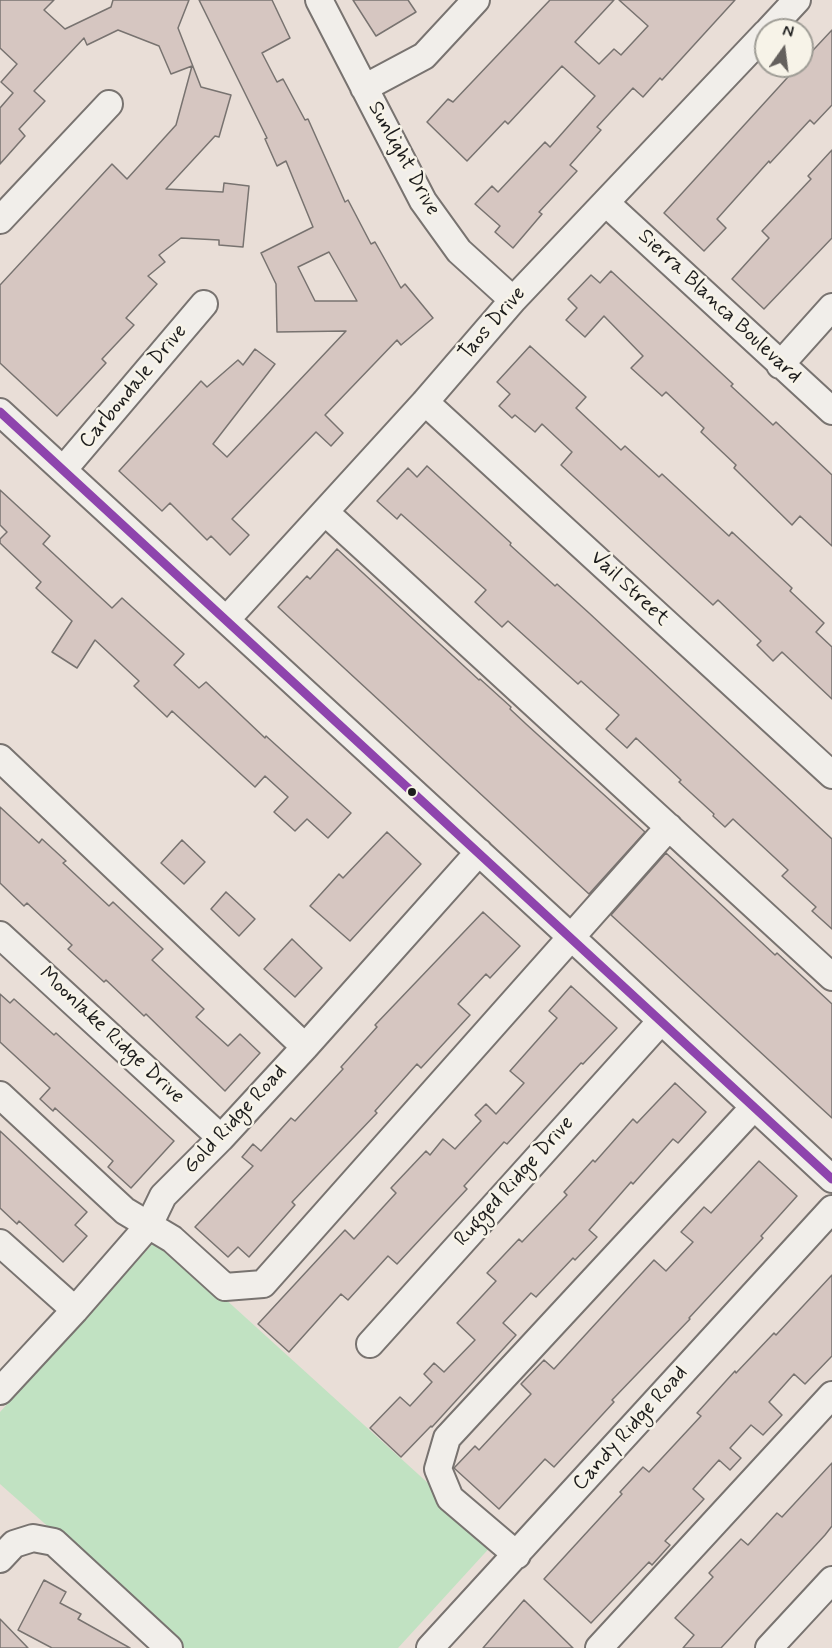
<!DOCTYPE html>
<style>
body{margin:0}
#map{position:relative;width:832px;height:1648px;overflow:hidden;background:#e9ded7;font-family:Mynerve,sans-serif}
canvas{display:block}
.north{position:absolute;left:754px;top:18px;width:60px;height:60px;box-sizing:border-box;background:#f7f3e8;border:2px solid #9f9d96;border-radius:50%;rotate:14deg;font-size:16px;font-weight:700;line-height:24px;text-align:center;color:#1c1c1c}
.north::after{content:'';display:block;margin:auto;width:21px;height:27px;background:#64605d;clip-path:polygon(50% 0,100% 100%,50% 72%,0 100%)}
</style>
<div id="map">
<canvas width="832" height="1648"></canvas>
<div class="north">N</div>
</div>
<script>
const c = document.querySelector('canvas').getContext('2d');
c.lineJoin = 'round';
function paint(path, color) { c.fillStyle = color; c.fill(path, 'evenodd'); }
const shape = rows => new Path2D(rows.map(r => 'M' + r).join(''));
function trace(path, color, width, dash) { c.strokeStyle = color; c.lineWidth = width; c.lineCap = dash ? 'butt' : 'round'; c.setLineDash(dash || []); c.stroke(path); }
function drawText(font, color, halo, rows, align = 'center') {
  c.font = font + ' Mynerve,sans-serif'; c.lineWidth = 5; c.setLineDash([]); c.textBaseline = 'middle'; c.strokeStyle = halo; c.fillStyle = color; for (const [text, x, y, turn = 0] of rows) {
    c.save(); c.translate(x, y); c.rotate((+turn || 0) * Math.PI / 180); c.textAlign = isNaN(turn) ? turn : align; if (halo) c.strokeText(text, 0, 0); c.fillText(text, 0, 0); c.restore();
  }
}
paint(shape([
 [158,1238,494,1543,398,1648,185,1648,0,1484,0,1412]
]), '#c1e2c2');
const building = shape([
 [0,0,54,0,44,10,65,29,111,7,113,0,189,0,178,28,201,87,231,95,219,137,215,136,166,189,223,192,224,183,249,186,243,247,219,245,219,240,181,238,159,255,165,262,148,276,157,284,126,318,134,325,102,359,106,363,57,416,0,363,0,285,112,164,127,179,176,125,192,66,171,74,159,46,118,30,87,45,84,38,34,91,45,101,19,129,25,136,0,164,0,108,13,93,1,82,17,64,0,48,0,0],
 [199,0,272,0,290,38,262,53,277,82,283,79,305,120,308,119,345,202,348,200,371,244,375,242,401,288,405,284,433,318,401,345,397,340,325,415,343,433,331,446,316,432,232,519,249,535,230,555,211,536,207,540,170,503,162,511,119,471,201,381,207,387,238,360,243,365,255,349,275,364,213,444,227,457,346,331,277,332,276,284,261,253,313,227,286,161,277,166,265,139,267,138,199,0],
 [329,252,357,301,315,301,298,267,329,252],
 [353,0,408,0,416,12,376,36,353,0],
 [550,0,614,0,575,42,599,64,614,49,621,55,648,26,619,0,735,0,662,80,660,78,643,97,633,88,597,127,601,130,570,165,577,171,539,212,542,214,513,248,495,232,500,226,475,204,492,186,498,192,545,142,550,147,595,96,562,66,508,124,505,121,467,161,427,122,448,99,453,102,550,0],
 [832,30,832,105,814,124,810,120,770,163,769,161,717,219,726,228,704,251,664,213,798,66,802,66,802,62,832,30],
 [832,150,832,238,764,309,732,279,769,238,762,231,811,179,808,176,832,150],
 [611,271,733,384,731,386,773,425,776,422,832,475,832,546,800,516,792,525,734,468,736,465,701,432,704,428,666,392,662,396,631,368,643,356,604,316,585,337,566,320,577,308,568,299,591,275,600,283,611,271],
 [530,346,586,397,576,408,621,450,625,446,659,477,662,474,729,536,732,532,792,588,790,591,824,623,816,632,832,647,832,699,782,652,773,661,757,645,761,641,718,600,713,605,561,465,572,452,542,424,535,432,515,415,512,418,499,406,510,394,497,382,530,346],
 [427,466,511,543,510,545,555,586,557,584,589,613,832,839,832,929,812,911,816,907,782,876,788,870,733,819,725,827,713,816,714,814,679,782,681,780,636,738,627,748,606,729,619,715,581,681,578,684,508,621,502,627,475,602,486,590,401,514,397,519,377,501,408,468,417,477,427,466],
 [0,490,50,536,43,544,112,608,122,598,184,654,174,665,199,688,206,682,265,738,266,736,351,813,328,838,307,819,295,831,274,812,288,797,265,776,255,787,172,711,167,717,134,686,139,681,95,640,77,668,52,652,72,621,36,588,41,582,0,543,0,539,7,532,0,525,0,490],
 [337,549,479,680,480,679,511,707,510,709,526,724,645,832,589,894,278,607,307,576,310,579,337,549],
 [0,807,39,843,42,839,66,861,63,863,109,906,113,902,163,949,152,960,204,1009,196,1017,228,1046,240,1034,260,1053,225,1091,146,1014,144,1016,106,980,104,982,68,949,72,945,27,903,24,906,0,883,0,807],
 [387,832,421,864,350,941,310,906,339,874,343,878,387,832],
 [182,840,205,862,184,884,161,863,182,840],
 [666,853,775,955,777,953,832,1004,832,1118,611,915,666,853],
 [226,892,255,919,239,936,211,909,226,892],
 [483,912,520,946,490,978,486,974,458,1004,470,1015,421,1068,417,1064,375,1111,377,1113,292,1202,295,1205,249,1257,238,1247,228,1257,195,1227,253,1166,242,1157,253,1144,261,1151,291,1118,295,1121,343,1069,341,1067,377,1027,375,1025,483,912],
 [292,939,322,968,295,997,264,969,292,939],
 [571,986,617,1028,583,1064,581,1063,507,1144,504,1142,464,1186,467,1189,397,1264,388,1256,348,1300,341,1294,289,1352,258,1324,345,1230,354,1239,396,1193,391,1188,426,1151,430,1155,443,1139,455,1149,481,1121,475,1115,486,1104,496,1114,524,1083,510,1071,557,1018,549,1011,571,986],
 [0,994,10,1003,14,999,54,1035,56,1033,174,1141,131,1188,108,1167,113,1161,55,1108,53,1111,40,1099,50,1088,0,1042,0,994],
 [675,1083,706,1112,678,1143,673,1139,633,1184,631,1182,589,1230,597,1237,575,1260,573,1258,536,1297,531,1293,503,1323,516,1335,432,1427,431,1426,401,1457,370,1428,400,1397,410,1406,432,1382,424,1374,434,1363,444,1372,475,1340,457,1323,496,1281,487,1273,519,1239,522,1242,567,1195,564,1192,593,1160,595,1162,633,1119,637,1123,675,1083],
 [0,1131,87,1212,75,1225,87,1236,63,1262,19,1221,17,1224,0,1208,0,1131],
 [759,1161,797,1196,761,1236,763,1238,689,1318,690,1319,612,1400,614,1402,554,1467,545,1459,499,1509,454,1468,475,1446,479,1450,531,1394,521,1384,544,1360,554,1369,654,1260,666,1271,693,1242,681,1232,704,1207,711,1213,759,1161],
 [832,1275,832,1356,805,1384,794,1374,769,1402,782,1415,763,1435,751,1425,730,1448,741,1458,730,1470,719,1460,693,1489,704,1499,665,1541,670,1545,652,1565,649,1562,591,1623,544,1579,622,1494,620,1492,643,1467,649,1472,701,1416,697,1413,735,1371,736,1373,774,1333,776,1335,832,1275],
 [832,1463,832,1526,825,1535,721,1648,683,1648,694,1635,675,1618,713,1577,709,1573,741,1539,748,1545,777,1513,782,1517,832,1463],
 [44,1580,66,1592,60,1603,81,1614,78,1619,130,1648,52,1648,18,1630,44,1580],
 [524,1600,573,1648,483,1648,524,1600],
 [0,1619,28,1648,0,1648,0,1619]
]);
paint(building, '#d6c6c1');
trace(building, '#787370', 1.5);
const minor = shape([
 [319,0,423,201,459,251,513,300],
 [769,30,797,0],
 [364,88,424,56,476,0],
 [606,203,832,411],
 [0,220,109,104],
 [780,365,832,307],
 [425,402,832,775],
 [0,412,571,937,832,1179],
 [63,470,204,304],
 [325,512,832,977],
 [226,620,425,402,513,300,766,33],
 [0,758,305,1047],
 [0,935,221,1138],
 [0,1095,125,1211,172,1239,225,1287,263,1284,669,827],
 [0,1243,75,1310],
 [370,1344,661,1021],
 [0,1391,75,1310,149,1225,163,1196,221,1138,305,1047,479,852],
 [517,1555,450,1498,438,1469,447,1438,754,1107],
 [0,1559,14,1544,33,1538,54,1542,169,1648],
 [430,1648,832,1209],
 [599,1648,832,1395],
 [769,1648,832,1580]
]);
trace(minor, '#787370', 30);
trace(minor, '#f1eeea', 26);
trace(shape([
 [0,412,832,1179]
]), '#8e44ad', 9);
for (const [x, y, r, color] of [
 [412,792,5,"#1c1c1c"]
]) { const dot = new Path2D(); dot.arc(x, y, r, 0, 2 * Math.PI); c.fillStyle = color; c.fill(dot); trace(dot, '#f7f3e8', 2); }
drawText('21px', '#1c1c1c', '#f7f3e8', [
 ["Sunlight Drive",403,159,61],
 ["Sierra Blanca Boulevard",719,307,43],
 ["Taos Drive",493,324,-49],
 ["Carbondale Drive",134,387,-50],
 ["Vail Street",629,589,43],
 ["Moonlake Ridge Drive",111,1036,43],
 ["Gold Ridge Road",236,1120,-47],
 ["Rugged Ridge Drive",515,1182,-48],
 ["Candy Ridge Road",631,1429,-48]
]);
</script>
